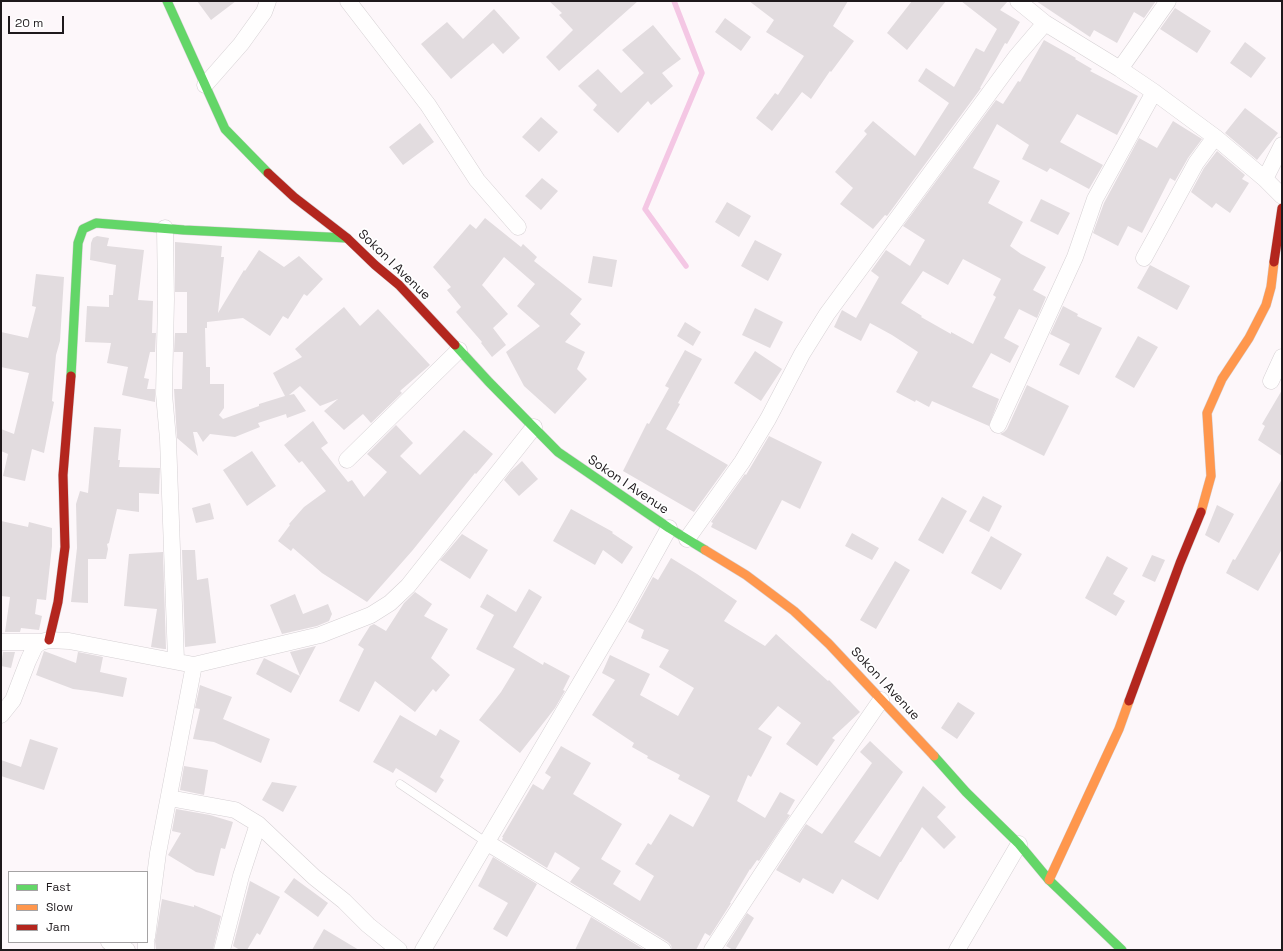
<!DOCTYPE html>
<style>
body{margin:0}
#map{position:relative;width:1283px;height:951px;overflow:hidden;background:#fdf7fa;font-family:"Space Grotesk",sans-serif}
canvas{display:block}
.frame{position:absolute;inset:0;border:2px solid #1e191c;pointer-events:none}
.legend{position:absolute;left:8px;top:871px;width:140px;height:72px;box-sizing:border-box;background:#fff;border:1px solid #a5a3a4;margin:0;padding:5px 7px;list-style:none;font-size:12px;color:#1e191c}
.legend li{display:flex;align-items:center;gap:8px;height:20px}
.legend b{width:20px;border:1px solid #a5a3a4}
.scale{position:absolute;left:8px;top:16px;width:56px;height:18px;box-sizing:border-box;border:2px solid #1e191c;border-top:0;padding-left:5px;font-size:12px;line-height:14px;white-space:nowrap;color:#1e191c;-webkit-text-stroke:3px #fff;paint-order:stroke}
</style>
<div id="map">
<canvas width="1283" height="951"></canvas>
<div class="frame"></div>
<ul class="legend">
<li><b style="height:5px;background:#63d668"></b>Fast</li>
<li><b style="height:5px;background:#ff974d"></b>Slow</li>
<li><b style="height:5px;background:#b3261e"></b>Jam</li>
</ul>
<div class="scale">20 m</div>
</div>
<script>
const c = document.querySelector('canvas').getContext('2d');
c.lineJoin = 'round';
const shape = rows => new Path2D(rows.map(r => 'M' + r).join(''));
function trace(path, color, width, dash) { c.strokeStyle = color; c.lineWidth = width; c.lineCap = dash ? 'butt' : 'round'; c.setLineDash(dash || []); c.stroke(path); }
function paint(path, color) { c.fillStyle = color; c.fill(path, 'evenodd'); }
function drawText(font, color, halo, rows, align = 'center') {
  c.font = font + ' "Space Grotesk",sans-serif'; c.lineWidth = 3.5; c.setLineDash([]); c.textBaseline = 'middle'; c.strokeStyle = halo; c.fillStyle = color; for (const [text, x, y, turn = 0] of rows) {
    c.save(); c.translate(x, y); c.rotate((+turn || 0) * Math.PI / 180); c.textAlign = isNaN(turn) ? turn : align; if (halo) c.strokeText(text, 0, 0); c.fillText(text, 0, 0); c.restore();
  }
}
trace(shape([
 [674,1,702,73,645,209,686,266]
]), '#f4c7e4', 5.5);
paint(shape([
 [197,1,236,1,211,20],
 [549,1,638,1,559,71,546,57,573,30,559,15,562,13],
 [749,1,848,1,833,26,854,41,831,72,830,71,811,99,802,92,772,131,756,118,775,93,778,95,804,56,766,32,774,20],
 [912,1,946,1,907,50,887,33],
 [961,1,1008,1,1000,10,1020,22,1007,44,1005,43,980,88,981,88,887,216,885,215,873,229,840,204,853,188,835,172,867,134,864,131,873,121,915,156,949,103,918,81,926,68,954,87,976,48,984,52,997,29],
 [1036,1,1156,1,1144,18,1134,12,1117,43,1094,30,1090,37],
 [1175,8,1211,31,1197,53,1160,29],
 [494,9,520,38,503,54,493,43,451,79,421,44,447,22,463,39],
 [725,18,751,37,741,51,715,32],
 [653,25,681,59,662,73,673,86,651,105,648,101,618,133,593,110,597,105,578,86,598,69,621,93,644,73,622,50],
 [1044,40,1076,58,1075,59,1092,69,1090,71,1138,96,1117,135,1077,114,1060,142,1103,165,1089,189,1050,168,1047,172,1022,159,1029,145,997,124,973,168,1000,181,988,203,1023,222,1010,246,1021,254,1046,267,1033,290,1046,297,1037,318,1019,309,1004,338,1019,346,1010,363,991,353,972,387,999,399,989,426,932,401,929,407,916,400,915,402,896,392,918,352,892,335,870,323,861,341,834,327,842,310,856,318,879,277,871,271,886,250,910,266,925,240,903,226,996,100,1003,104,1018,81,1020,82],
 [963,259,1001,279,993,295,996,297,973,344,951,332,951,334,921,317,922,316,901,303,923,271,948,285],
 [1245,42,1266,58,1251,78,1230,63],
 [1245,108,1278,133,1257,160,1225,133],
 [541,117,558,132,539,152,522,137],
 [1173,121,1202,139,1188,158,1175,181,1170,178,1142,233,1128,226,1118,246,1093,233,1104,203,1139,138,1157,148],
 [420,123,434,142,403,165,389,147],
 [1217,151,1245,175,1242,179,1249,183,1230,213,1216,203,1212,208,1191,192,1204,168],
 [542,178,558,191,541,210,525,196],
 [1041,199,1070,213,1058,235,1030,221],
 [727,202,751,216,739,237,715,222],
 [485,218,521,247,523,244,537,257,534,261,582,299,570,314,581,324,565,342,585,352,577,369,587,379,555,414,524,386,506,352,540,326,517,306,535,284,504,257,482,285,508,314,493,328,506,345,492,357,481,343,482,342,456,312,461,307,447,290,451,287,433,267,470,224,476,229],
 [97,236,109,238,107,246,144,250,138,300,153,301,152,333,156,333,155,352,150,352,144,378,149,379,147,389,155,389,155,402,122,395,128,367,107,363,111,343,85,342,87,306,109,307,109,295,113,295,116,265,90,260,91,243,93,238],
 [755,240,782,254,768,281,741,266],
 [175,242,222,246,221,257,224,257,218,313,244,270,245,271,259,250,284,267,299,256,323,279,307,296,304,294,288,319,283,316,270,336,243,318,207,322,207,328,205,328,206,367,210,367,210,384,224,384,224,408,219,415,223,419,259,406,259,404,285,396,273,373,302,357,295,349,344,307,360,326,378,309,430,365,400,391,402,393,371,423,363,414,344,430,324,411,338,399,320,406,300,386,289,395,294,394,306,411,287,418,286,414,258,423,260,427,235,437,210,434,203,442,197,432,193,432,198,456,177,438,174,389,182,389,183,352,174,352,175,333,187,333,187,292,175,292],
 [593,256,617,260,612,287,588,283],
 [1150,265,1190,286,1177,310,1137,288],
 [36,274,64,277,60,341,56,355,52,401,54,402,44,453,32,449,25,481,3,476,8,454,1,451,1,429,14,434,29,373,1,367,1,332,28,338,36,307,32,306],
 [1063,306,1078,314,1077,316,1102,328,1079,375,1059,365,1070,344,1050,334],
 [755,308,783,322,770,348,742,335],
 [685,322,701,332,693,346,677,336],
 [1138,336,1158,347,1134,388,1115,377],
 [685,350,702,359,678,403,680,404,666,429,728,465,694,512,623,471,647,423,649,424,669,388,665,386],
 [755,351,782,369,761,401,734,383],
 [1027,385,1069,406,1044,456,1000,434,1004,432,1007,429],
 [1282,390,1282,456,1258,440,1265,426,1262,424],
 [313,421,328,443,321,448,348,482,352,480,364,497,387,472,367,454,396,425,413,443,400,456,420,475,464,430,493,454,476,474,475,473,412,551,367,602,322,573,293,548,291,551,278,541,290,525,289,524,304,507,326,491,302,461,299,463,284,445],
 [94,427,121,429,118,460,120,460,119,467,160,468,159,494,139,493,139,512,117,509,109,543,107,544,108,549,106,559,88,559,88,603,71,602,77,548,76,504,80,491,88,493],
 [769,436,822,462,800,509,782,500,756,550,711,527,713,523,711,522,745,474,746,475],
 [252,451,276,486,247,506,223,470],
 [522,461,538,479,519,496,504,480,511,471],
 [1282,479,1282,549,1258,591,1226,573,1233,559,1235,560],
 [983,496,1002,506,989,532,969,521],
 [942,497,967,511,943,554,918,540],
 [210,503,214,519,196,523,192,508],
 [1217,505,1234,514,1219,543,1205,535],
 [571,509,613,532,612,533,633,547,622,564,603,550,595,565,553,541],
 [1,521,28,527,29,522,52,528,52,546,46,600,37,599,35,614,42,616,39,630,21,628,20,632,5,632,10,597,1,596],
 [852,533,879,548,872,560,845,546],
 [462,534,488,550,470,579,440,560],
 [991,536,1022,554,1001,590,971,573],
 [182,550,195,550,197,580,208,578,216,643,185,647],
 [163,552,166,649,164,649,151,647,157,609,124,606,129,554],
 [1152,555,1165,560,1155,582,1142,576],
 [1107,556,1128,568,1113,594,1125,601,1116,616,1085,598],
 [671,558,697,574,737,601,724,621,765,646,776,634,828,681,829,680,860,712,832,738,835,740,817,766,786,744,801,723,778,706,758,729,772,737,751,777,748,775,737,801,765,818,780,792,795,800,787,814,790,815,759,861,757,860,750,870,750,869,730,903,731,903,710,936,705,933,696,950,672,950,671,945,668,942,570,882,580,868,555,852,547,868,502,840,503,837,502,837,533,784,543,790,551,777,545,773,561,746,591,763,573,794,622,824,601,859,621,871,613,884,640,901,654,876,635,864,648,843,651,845,670,814,693,827,710,796,678,779,680,775,647,758,648,756,632,747,634,743,592,715,615,680,602,673,610,655,650,674,640,695,678,716,694,688,659,667,669,650,641,638,644,630,628,622,653,577,658,580],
 [895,561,910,570,876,629,860,620],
 [529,589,542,597,513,647,543,665,544,662,570,676,563,690,565,691,555,708,520,753,479,720,501,692,515,669,476,649,494,615,480,607,487,594,516,612],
 [415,592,432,604,424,616,448,629,431,658,450,675,436,692,433,689,415,712,375,681,359,712,339,701,364,649,358,645,370,626,374,624,386,631,404,603],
 [295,594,303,614,328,604,332,614,329,621,317,626,282,634,270,605],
 [316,646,291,693,256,674,264,658,300,676,290,652],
 [44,651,76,663,78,652,103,657,100,672,127,678,123,697,96,692,73,689,36,675],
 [3,652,15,652,11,668,1,666],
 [200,685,232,697,223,719,270,739,261,763,214,742,193,739,200,709,195,708],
 [958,702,975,713,957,739,941,728],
 [400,715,436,736,440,729,460,741,440,777,444,780,436,793,396,768,393,773,373,762],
 [30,739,58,748,44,790,1,776,1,760,21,767],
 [870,741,903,772,854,842,880,857,923,786,946,807,937,817,956,837,944,849,922,827,901,862,900,862,878,900,842,879,833,894,803,878,800,883,776,870,806,824,822,834,872,763,860,752],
 [184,766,208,770,204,795,180,790],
 [272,782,297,786,283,812,262,800],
 [176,809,210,815,233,822,225,849,221,848,214,876,196,872,168,855,181,833,172,831],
 [493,857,537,884,507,937,493,929,508,903,478,886],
 [294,878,328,903,318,917,284,892],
 [250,881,280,897,260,935,257,933,247,950,240,950,233,946],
 [162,899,194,907,194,905,221,916,213,950,156,950,155,941],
 [747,913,754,918,735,950,733,950,726,946],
 [591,917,645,950,575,950],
 [324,929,359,950,312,950]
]), '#e2dcdf');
const lane = shape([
 [400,784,486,842]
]);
const street = shape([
 [348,1,428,105,477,180,518,227],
 [1018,1,1045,23,1120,69,1154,92,1215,137,1265,179,1282,196],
 [1120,69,1168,1],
 [205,85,241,44,264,12,268,1],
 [1265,179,1282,145],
 [165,228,166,299,164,394,168,439,176,660],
 [1144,258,1196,163,1215,137],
 [1271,381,1282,357],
 [998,425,1075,257,1095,199,1154,92],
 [347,460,459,350],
 [687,539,742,462,768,419,802,354,827,314,1016,57,1045,23],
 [1,642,41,642],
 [1,715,13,700,28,661,35,646,41,642,49,640,69,641,194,665,320,635,371,615,390,603,408,586,534,427],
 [169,798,235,810,258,824,314,877,344,901,368,925,399,950],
 [486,842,663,950],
 [147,937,158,853,194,665],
 [109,942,127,950],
 [146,950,146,942],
 [222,950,241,876,258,824],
 [423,950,624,609,669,528],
 [712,950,788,834,881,700],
 [957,950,1019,844]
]);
const fast = shape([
 [167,1,225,129,268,173],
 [455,345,489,382,558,452,669,528,705,550],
 [71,376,78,243,83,229,96,223,184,230,347,238],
 [934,756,966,792,1019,844,1049,880,1122,950]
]);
const slow = shape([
 [1201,512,1211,476,1207,413,1222,379,1249,338,1266,305,1271,287,1274,262],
 [705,550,746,575,794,611,829,644,934,756],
 [1049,880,1119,729,1129,701]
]);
const jam = shape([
 [268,173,294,197,347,238,375,265,399,285,455,345],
 [1274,262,1282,208],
 [49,640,58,602,65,547,63,475,71,376],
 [1129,701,1180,563,1201,512]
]);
trace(lane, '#d5d0d3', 9);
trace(street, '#d5d0d3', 17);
trace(fast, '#d5d0d3', 10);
trace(slow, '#d5d0d3', 10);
trace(jam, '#d5d0d3', 10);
trace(lane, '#fffefe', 8);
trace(street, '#fffefe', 16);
trace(fast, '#63d668', 9);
trace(slow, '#ff974d', 9);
trace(jam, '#b3261e', 9);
drawText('13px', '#1e191c', '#fff', [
 ["Sokon I Avenue",394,265,44],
 ["Sokon I Avenue",628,485,34],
 ["Sokon I Avenue",885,684,47]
]);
</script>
